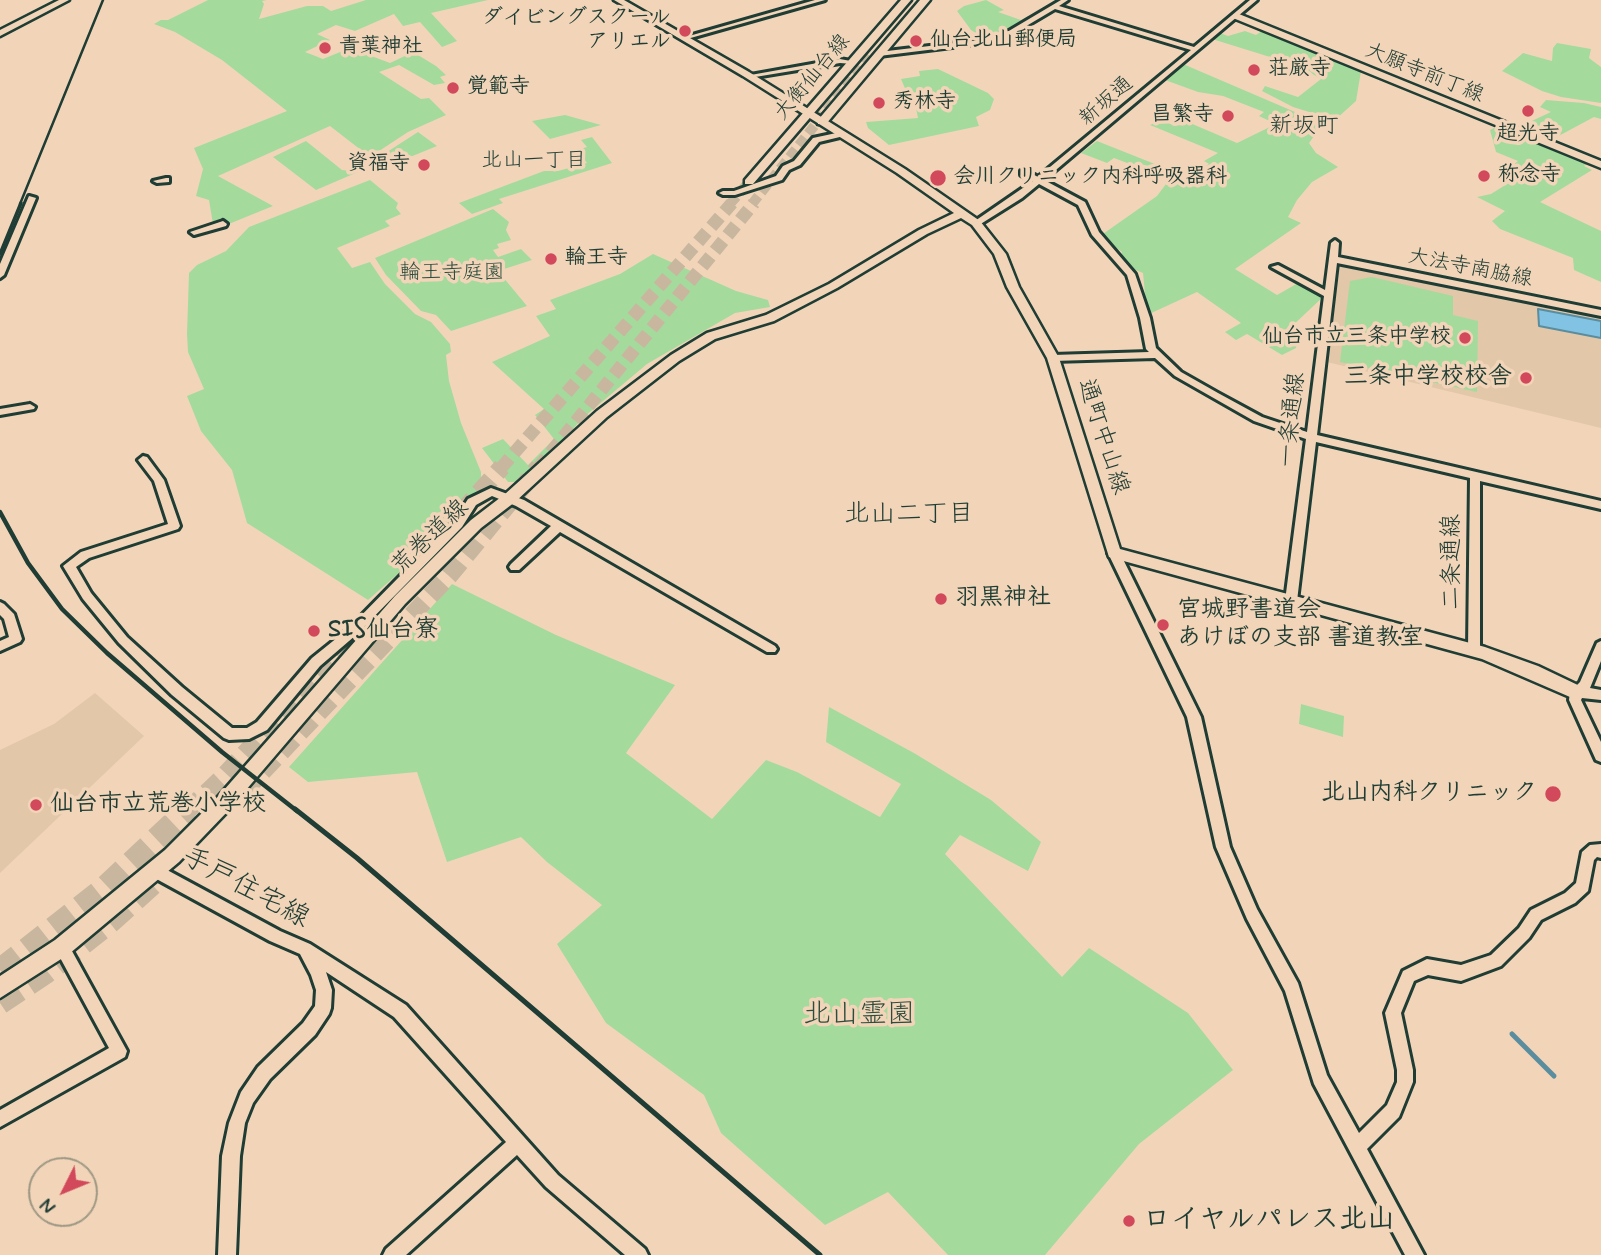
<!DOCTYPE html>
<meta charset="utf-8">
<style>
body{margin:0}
#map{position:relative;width:1601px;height:1255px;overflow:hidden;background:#f2d5b9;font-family:Mynerve,sans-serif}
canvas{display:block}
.north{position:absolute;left:28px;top:1157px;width:70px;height:70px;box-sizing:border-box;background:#f2d5b9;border:2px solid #9e9884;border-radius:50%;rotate:227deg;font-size:19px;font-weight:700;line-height:28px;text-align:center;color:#1f3d34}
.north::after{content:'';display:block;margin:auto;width:24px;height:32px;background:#d1495b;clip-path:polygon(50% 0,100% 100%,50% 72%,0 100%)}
</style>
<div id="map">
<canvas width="1601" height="1255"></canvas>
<div class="north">N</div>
</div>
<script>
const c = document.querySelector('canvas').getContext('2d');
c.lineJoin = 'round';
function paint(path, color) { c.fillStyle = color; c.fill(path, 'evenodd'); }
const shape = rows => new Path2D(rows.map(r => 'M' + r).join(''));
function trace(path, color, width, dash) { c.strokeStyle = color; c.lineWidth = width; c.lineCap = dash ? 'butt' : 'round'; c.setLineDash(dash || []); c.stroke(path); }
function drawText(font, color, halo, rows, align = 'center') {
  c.font = font + ' Mynerve,"Klee One",sans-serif'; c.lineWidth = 7; c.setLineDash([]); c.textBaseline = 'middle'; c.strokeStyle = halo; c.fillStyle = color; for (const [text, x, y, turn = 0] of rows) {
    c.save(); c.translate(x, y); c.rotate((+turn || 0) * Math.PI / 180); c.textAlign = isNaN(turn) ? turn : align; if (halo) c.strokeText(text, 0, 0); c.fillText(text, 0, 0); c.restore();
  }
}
paint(shape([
 [1337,262,1601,314,1601,428,1327,362],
 [95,693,144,736,0,873,0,750,54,724]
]), '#e2c7a9');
paint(shape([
 [208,0,267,0,262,1,264,4,259,19,307,6,323,6,331,11,366,0,488,0,431,13,457,41,442,47,420,22,403,26,394,14,355,31,336,25,317,34,330,40,305,52,323,59,350,48,390,63,413,52,436,66,446,75,440,77,445,83,434,85,399,65,379,72,421,99,429,98,446,115,408,132,370,157,330,126,218,176,273,206,214,230,209,200,196,196,203,169,194,148,287,111,222,60,175,32,154,24,161,20,168,20],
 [986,0,1004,10,998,12,1021,20,1028,16,1034,18,998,38,988,41,971,30,957,11,964,6],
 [1245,31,1256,35,1262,31,1361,71,1356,101,1335,120,1293,107,1262,91,1265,86,1298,97,1321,79,1299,66,1212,39,1220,33,1228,36],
 [1557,43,1591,49,1589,58,1601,67,1601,103,1561,97,1542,91,1502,71,1523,53,1552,61,1553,48],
 [1183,64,1323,124,1309,143,1316,153,1338,167,1312,182,1297,200,1288,217,1301,223,1235,269,1277,295,1298,283,1324,296,1289,329,1299,334,1296,348,1282,355,1247,334,1236,340,1225,332,1241,323,1197,292,1147,315,1143,273,1128,267,1121,256,1122,252,1100,236,1157,196,1172,176,1139,163,1135,166,1114,158,1107,163,1081,153,1097,141,1190,178,1209,164,1204,161,1218,153,1150,125,1162,120,1175,126,1190,123,1237,143,1276,124,1259,116,1264,112,1223,96,1198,92,1165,80],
 [938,69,988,93,994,99,990,110,976,117,979,126,889,145,868,128,866,122,918,118,916,108,913,107,901,79,920,76,919,71],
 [1546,100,1584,103,1601,107,1601,119,1594,117,1553,139,1521,126,1551,112,1540,107],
 [565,115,601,125,550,139,532,121],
 [1496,127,1587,164,1584,166,1592,170,1540,202,1601,231,1601,282,1574,270,1573,258,1500,229,1492,221,1505,211,1477,197,1491,194,1515,179,1503,173,1518,161,1496,152,1490,130],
 [418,132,437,146,393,164,389,161,385,155,387,152],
 [592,137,612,163,499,199,503,203,472,214,459,203,544,171,558,171,587,163,577,150,587,147,581,140],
 [306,141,342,170,358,172,316,190,273,157],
 [370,180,398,203,396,208,401,214,385,221,390,226,337,248,352,268,370,262,385,284,415,314,431,322,450,344,451,352,446,355,449,381,461,423,481,472,481,494,449,529,368,600,247,523,232,470,201,431,187,396,204,389,188,352,187,334,189,273,197,265,226,251,249,227],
 [493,209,509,222,506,230,511,240,497,244,499,248,493,250,498,257,521,249,532,260,498,271,527,306,451,331,436,315,421,311,386,275,375,258],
 [653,254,736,291,768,300,770,307,735,313,647,364,584,417,523,482,508,482,482,448,503,439,528,465,554,439,535,415,544,409,492,362,550,336,536,316,556,309,550,300,620,274],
 [1372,277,1453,296,1453,315,1478,321,1477,392,1340,362,1350,281],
 [452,584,556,635,675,685,626,753,712,819,766,760,797,772,880,817,901,784,826,742,829,707,914,753,991,800,1041,842,1028,871,960,835,945,854,1062,977,1089,948,1188,1013,1233,1070,1139,1144,1045,1255,948,1255,888,1192,825,1225,721,1133,704,1095,606,1023,557,944,602,905,547,862,521,837,447,862,417,772,308,782,289,767],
 [1301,704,1344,716,1343,737,1299,724]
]), '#a5da9d');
const water = shape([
 [1538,309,1601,321,1601,338,1539,326,1538,309]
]);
paint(water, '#82c2e3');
trace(water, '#5a8d9d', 2);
trace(shape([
 [1512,1034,1554,1076]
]), '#5a8d9d', 5);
trace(shape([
 [730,204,749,182],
 [752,204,870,56]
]), '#c8b79e', 10, [10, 5]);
trace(shape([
 [501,468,732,203],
 [538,468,754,203]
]), '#c8b79e', 13, [13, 7]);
trace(shape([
 [461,513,502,467],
 [244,791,449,576,539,467],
 [187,811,222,778,360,629]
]), '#c8b79e', 18, [18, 9]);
trace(shape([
 [0,970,103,889,188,809],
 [0,1003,45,973,111,921,161,876]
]), '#c8b79e', 23, [23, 11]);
const minor = shape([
 [815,0,825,0,687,39,682,38,815,0],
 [1061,0,1068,0,1059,6,1194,47,1250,0,1257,0,1044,180,1085,202,1099,232,1135,274,1150,318,1156,348,1181,372,1218,393,1262,417,1307,432,1324,296,1271,267,1278,265,1325,290,1331,243,1335,240,1339,243,1338,257,1601,310,1601,316,1337,263,1317,435,1601,501,1601,509,1480,481,1480,650,1478,653,1474,655,1470,653,1468,650,1470,478,1316,442,1297,601,1291,606,1285,601,1306,439,1254,421,1175,376,1155,358,1053,361,1048,358,1053,355,1149,352,1146,349,1140,318,1127,275,1092,235,1078,205,1039,184,1022,198,979,225,972,223,1033,181,1021,175,1021,171,1027,171,1038,177,1191,50,1055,9,1001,41,879,56,876,54,879,52,997,38,1061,0],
 [840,59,856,62,853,64,840,63,749,78,745,76,840,59],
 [841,132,845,134,844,136,819,142,800,165,789,170,782,180,735,195,723,195,719,193,723,191,734,191,776,176,783,166,794,161,813,138,841,132],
 [166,178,169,178,169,182,157,183,153,181,166,178],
 [29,196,36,198,4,275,0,278,0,264,29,196],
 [223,221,227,224,226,226,194,235,190,232,223,221],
 [30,404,35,407,34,409,0,415,0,409,30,404],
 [143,456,147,457,164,480,180,526,178,529,89,558,76,567,91,593,127,637,182,687,232,728,247,728,257,722,312,658,348,629,454,521,468,499,491,488,524,500,775,646,777,649,775,652,767,652,560,532,519,570,511,570,509,567,511,564,551,526,516,506,492,496,476,505,462,527,356,635,320,666,267,730,249,739,229,740,224,738,172,695,119,643,83,599,63,566,81,552,168,524,154,481,138,460,143,456],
 [1114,549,1120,553,1201,717,1230,847,1257,909,1298,983,1327,1075,1359,1133,1387,1105,1397,1082,1397,1070,1385,1013,1403,971,1427,959,1461,965,1491,955,1519,928,1531,910,1565,893,1576,883,1582,852,1590,845,1601,844,1601,858,1597,857,1594,860,1588,891,1575,903,1541,920,1529,938,1501,966,1461,981,1428,975,1414,981,1401,1013,1413,1070,1413,1082,1399,1117,1367,1149,1424,1255,1405,1255,1314,1084,1285,991,1247,919,1216,847,1187,717,1108,553,1114,549],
 [0,602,4,604,14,614,22,639,20,642,0,651,0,641,9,637,4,619,0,615,0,602],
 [1601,641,1601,661,1590,688,1601,690,1601,700,1582,698,1581,700,1601,742,1601,762,1596,760,1569,700,1570,692,1580,682,1597,643,1601,641],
 [156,864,280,931,310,944,406,1005,558,1175,645,1249,648,1255,625,1255,546,1187,517,1155,406,1255,383,1255,386,1249,506,1142,394,1017,326,972,332,990,331,1008,329,1014,315,1035,270,1079,253,1103,245,1123,240,1156,236,1255,218,1255,222,1156,229,1123,241,1092,258,1067,303,1023,315,1006,316,990,311,975,300,954,270,941,151,876,149,871,151,866,156,864],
 [62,940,67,942,127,1051,125,1057,0,1127,0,1110,109,1048,57,952,54,947,57,942,62,940]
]);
const tertiary = shape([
 [59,0,69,0,0,36,0,30,59,0],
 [614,0,624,0,749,72,905,169,980,221,1006,254,1019,287,1059,358,1120,549,1485,647,1538,666,1582,687,1584,692,1582,697,1576,699,1570,697,1482,659,1109,557,1047,358,1007,287,994,254,972,225,961,218,927,234,837,288,774,321,715,339,679,361,607,417,515,502,481,528,405,604,228,811,179,862,69,954,0,998,0,976,55,940,165,850,216,799,395,596,471,520,505,494,597,411,671,355,707,333,766,315,829,284,919,230,954,213,897,173,743,76,614,0],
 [1233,14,1239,14,1601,161,1601,168,1233,18,1233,14]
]);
const secondary = shape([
 [901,0,911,0,753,184,745,184,745,180,901,0],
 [920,0,930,0,826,124,818,124,818,120,920,0]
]);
trace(minor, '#1f3d34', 6);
trace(tertiary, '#1f3d34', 5);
trace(secondary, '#1f3d34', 5);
paint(minor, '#f2d5b9');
paint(tertiary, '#f2d5b9');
paint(secondary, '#f2d5b9');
trace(shape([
 [20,204,103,0]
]), '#1f3d34', 2.5);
trace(shape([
 [0,254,21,203]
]), '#1f3d34', 3.5);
trace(shape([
 [0,512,28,563,62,609,107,653,222,752,297,811]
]), '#1f3d34', 4.5);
trace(shape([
 [295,809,357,858,820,1255]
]), '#1f3d34', 5);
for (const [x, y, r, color] of [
 [685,31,7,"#d1495b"],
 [916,41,7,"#d1495b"],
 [325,48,7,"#d1495b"],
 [1254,70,7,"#d1495b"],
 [453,88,7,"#d1495b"],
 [879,103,7,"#d1495b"],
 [1528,111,7,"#d1495b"],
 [1228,116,7,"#d1495b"],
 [424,165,7,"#d1495b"],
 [1484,176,7,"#d1495b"],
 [938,178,9,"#d1495b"],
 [551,259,7,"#d1495b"],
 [1465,338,7,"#d1495b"],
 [1526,378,7,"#d1495b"],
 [941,599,7,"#d1495b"],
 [1163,625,7,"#d1495b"],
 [314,631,7,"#d1495b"],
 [1553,794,9,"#d1495b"],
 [36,805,7,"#d1495b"],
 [1129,1221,7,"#d1495b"]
]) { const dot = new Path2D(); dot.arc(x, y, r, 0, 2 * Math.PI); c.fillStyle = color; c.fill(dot); trace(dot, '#f2d5b9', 2.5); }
drawText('bold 21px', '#1f3d34', '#f2d5b9', [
 ["ダイビングスクール",671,19,"right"],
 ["アリエル",671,43,"right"],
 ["仙台北山郵便局",930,41],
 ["青葉神社",339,48],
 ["荘厳寺",1268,70],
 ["覚範寺",467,88],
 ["秀林寺",893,103],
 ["昌繁寺",1214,116,"right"],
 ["超光寺",1528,135,"center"],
 ["資福寺",410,165,"right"],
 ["称念寺",1498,176],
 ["会川クリニック内科呼吸器科",954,178],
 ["輪王寺",565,259],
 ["仙台市立三条中学校",1451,338,"right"]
], 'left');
drawText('21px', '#1f3d34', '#f2d5b9', [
 ["大願寺前丁線",1424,74,22],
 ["大衡仙台線",813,78,-50],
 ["新坂通",1107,102,-41],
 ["大法寺南脇線",1470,269,11]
]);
drawText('21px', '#1f3d34', '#f2d5b9', [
 ["北山一丁目",534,162]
]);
drawText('21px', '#2c4d3e', '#f2d5b9', [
 ["輪王寺庭園",452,274]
]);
drawText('23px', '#1f3d34', '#f2d5b9', [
 ["新坂町",1304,127]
]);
drawText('bold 24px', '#1f3d34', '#f2d5b9', [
 ["三条中学校校舎",1512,378,"right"],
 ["羽黒神社",955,599],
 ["宮城野書道会",1177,611],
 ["あけぼの支部 書道教室",1177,639],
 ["SIS仙台寮",328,631],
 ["北山内科クリニック",1537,794,"right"],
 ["仙台市立荒巻小学校",50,805]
], 'left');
drawText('24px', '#1f3d34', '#f2d5b9', [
 ["一条通線",1293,420,-84],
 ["通町中山線",1102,437,72],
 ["荒巻道線",431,538,-44],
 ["二条通線",1453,562,-90]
]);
drawText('26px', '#1f3d34', '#f2d5b9', [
 ["北山二丁目",909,516]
]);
drawText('28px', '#1f3d34', '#f2d5b9', [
 ["手戸住宅線",245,889,28]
]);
drawText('28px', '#2c4d3e', '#f2d5b9', [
 ["北山霊園",859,1016]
]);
drawText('bold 28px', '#1f3d34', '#f2d5b9', [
 ["ロイヤルパレス北山",1143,1221]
], 'left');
</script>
